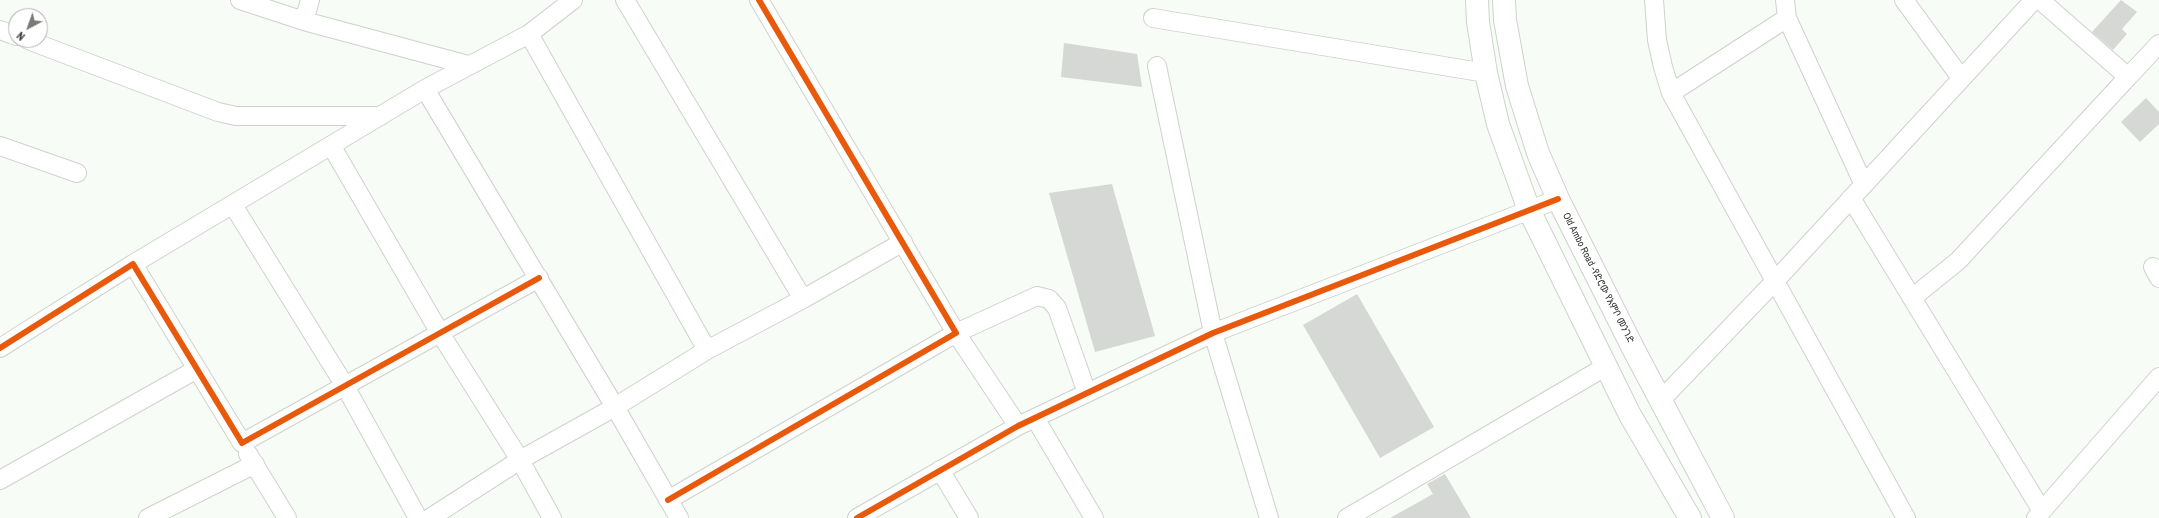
<!DOCTYPE html>
<meta charset="utf-8">
<style>
body{margin:0}
#map{position:relative;width:2159px;height:518px;overflow:hidden;background:#f7fcf6;font-family:"Archivo Narrow",sans-serif}
canvas{display:block}
.north{position:absolute;left:8px;top:8px;width:40px;height:40px;box-sizing:border-box;background:#fff;border:1px solid #adaead;border-radius:50%;rotate:221deg;font-size:11px;font-weight:700;line-height:16px;text-align:center;color:#323531}
.north::after{content:'';display:block;margin:auto;width:14px;height:18px;background:#777b76;clip-path:polygon(50% 0,100% 100%,50% 72%,0 100%)}
</style>
<div id="map">
<canvas width="2159" height="518"></canvas>
<div class="north">N</div>
</div>
<script>
const c = document.querySelector('canvas').getContext('2d');
c.lineJoin = 'round';
function paint(path, color) { c.fillStyle = color; c.fill(path, 'evenodd'); }
const shape = rows => new Path2D(rows.map(r => 'M' + r).join(''));
function trace(path, color, width, dash) { c.strokeStyle = color; c.lineWidth = width; c.lineCap = dash ? 'butt' : 'round'; c.setLineDash(dash || []); c.stroke(path); }
function drawText(font, color, halo, rows, align = 'center') {
  c.font = font + ' "Archivo Narrow","Noto Sans Ethiopic",sans-serif'; c.lineWidth = 3.5; c.setLineDash([]); c.textBaseline = 'middle'; c.strokeStyle = halo; c.fillStyle = color; for (const [text, x, y, turn = 0] of rows) {
    c.save(); c.translate(x, y); c.rotate((+turn || 0) * Math.PI / 180); c.textAlign = isNaN(turn) ? turn : align; if (halo) c.strokeText(text, 0, 0); c.fillText(text, 0, 0); c.restore();
  }
}
paint(shape([
 [2121,0,2137,12,2122,29,2127,34,2113,50,2092,32],
 [1064,43,1137,54,1142,87,1061,77],
 [2146,98,2159,112,2159,124,2140,142,2121,122],
 [1112,184,1155,336,1095,352,1049,193],
 [1357,294,1434,427,1380,458,1303,325],
 [1445,474,1471,518,1390,518,1433,494,1427,484]
]), '#d5d8d4');
const street = shape([
 [240,0,304,21,468,65],
 [573,0,529,34,425,89,615,407,679,518],
 [625,0,803,299],
 [1654,0,1657,40,1663,67,1671,93,1906,518],
 [1785,0,1787,18,1864,185],
 [1904,0,1961,78],
 [1153,18,1486,73],
 [304,21,310,0],
 [0,30,16,36],
 [529,34,707,350],
 [28,40,218,112,236,116,381,116],
 [1157,66,1213,333,1269,518],
 [2128,77,2159,44],
 [1671,93,1787,18],
 [0,146,77,173],
 [332,147,440,333,520,460,552,518],
 [1851,198,2042,511,2036,518],
 [233,205,345,386,418,518],
 [133,264,425,89],
 [2153,267,2159,278],
 [1912,298,1958,261,2128,77,2040,0],
 [0,348,133,264,242,443,539,278],
 [1660,401,1776,280,2034,0],
 [1035,418,1094,518],
 [1018,426,956,333,1037,296,1049,299,1057,308,1087,393],
 [248,454,287,518],
 [940,470,969,518],
 [0,480,197,369],
 [668,500,956,333,759,0],
 [2042,511,2159,377],
 [148,518,255,464],
 [430,518,520,460,615,407,707,350,803,299,903,242],
 [857,518,1018,426,1213,333,1558,199],
 [1347,518,1605,367]
]);
const primary = shape([
 [1477,0,1478,22,1486,73,1498,124,1529,210,1630,415,1690,518],
 [1504,0,1505,20,1517,86,1538,153,1558,199,1635,352,1723,518]
]);
trace(street, '#ced2cd', 20);
trace(primary, '#ced2cd', 24);
trace(street, '#fefffe', 18);
trace(primary, '#fefffe', 22);
trace(shape([
 [0,348,133,264,242,443,539,278],
 [668,500,956,333,759,0],
 [857,518,1018,426,1213,333,1558,199]
]), '#e8590c', 6);
drawText('10px', '#323531', '#fff', [
 ["Old Ambo Road -የድሮው የአምቦ መንገድ",1598,278,63]
]);
</script>
